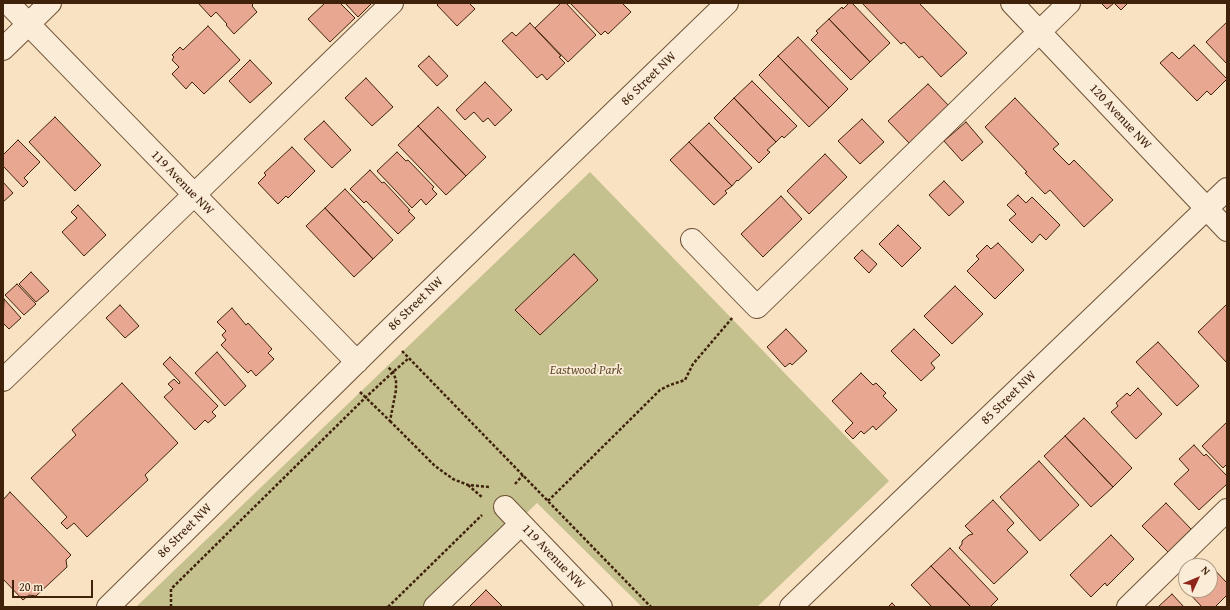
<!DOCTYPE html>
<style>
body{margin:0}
#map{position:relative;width:1230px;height:610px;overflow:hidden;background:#f8e2c1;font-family:"Gentium Book Plus",serif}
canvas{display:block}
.frame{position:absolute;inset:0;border:4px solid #40220b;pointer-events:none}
.north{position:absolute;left:1178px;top:558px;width:40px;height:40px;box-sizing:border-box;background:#faecd7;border:1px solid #b09b85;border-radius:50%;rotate:46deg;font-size:11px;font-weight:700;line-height:16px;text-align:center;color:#40220b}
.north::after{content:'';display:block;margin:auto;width:14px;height:18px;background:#8f2418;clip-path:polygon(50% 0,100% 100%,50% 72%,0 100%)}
.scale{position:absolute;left:12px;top:580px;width:81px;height:18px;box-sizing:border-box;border:2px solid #40220b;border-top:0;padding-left:5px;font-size:12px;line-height:14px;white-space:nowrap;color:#40220b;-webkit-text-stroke:3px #faecd7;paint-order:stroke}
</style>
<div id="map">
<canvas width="1230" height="610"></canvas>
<div class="frame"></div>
<div class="north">N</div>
<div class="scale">20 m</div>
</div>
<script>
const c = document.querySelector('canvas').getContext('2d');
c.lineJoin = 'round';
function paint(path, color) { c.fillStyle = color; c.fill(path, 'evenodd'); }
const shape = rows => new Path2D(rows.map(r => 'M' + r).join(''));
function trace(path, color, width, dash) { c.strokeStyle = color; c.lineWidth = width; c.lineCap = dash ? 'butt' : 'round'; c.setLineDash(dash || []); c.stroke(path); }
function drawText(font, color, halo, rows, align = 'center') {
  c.font = font + ' "Gentium Book Plus",serif'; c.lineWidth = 3.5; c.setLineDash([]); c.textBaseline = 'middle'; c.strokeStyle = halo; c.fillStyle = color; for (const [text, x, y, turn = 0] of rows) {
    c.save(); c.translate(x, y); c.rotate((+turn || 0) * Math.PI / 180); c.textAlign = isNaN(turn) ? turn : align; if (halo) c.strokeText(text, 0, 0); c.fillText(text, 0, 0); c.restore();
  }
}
paint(shape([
 [590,172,889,481,757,607,642,607,537,503,429,607,136,607]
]), '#c4c18e');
const building = shape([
 [198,3,251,3,253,5,252,6,257,12,234,34,226,25,227,24,216,12,211,17,198,3],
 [325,3,340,3,355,18,330,42,308,19,325,3],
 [345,3,372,3,358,17,345,3],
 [439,3,469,3,475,9,457,26,437,5,439,3],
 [561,3,566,3,596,35,568,62,535,28,561,3],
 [570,3,622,3,631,12,608,34,605,31,601,35,570,3],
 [849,3,852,3,890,43,870,62,829,19,842,7,843,9,849,3],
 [862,3,919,3,967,53,941,77,922,56,919,58,904,42,901,44,862,3],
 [1101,3,1128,3,1121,10,1114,3,1107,9,1101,3],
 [829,19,870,62,851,80,811,40,818,33,816,31,829,19],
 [1227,22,1227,64,1206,42,1227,22],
 [530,23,561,56,559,57,565,63,547,80,542,74,537,78,502,41,512,32,516,36,530,23],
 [208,26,240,60,204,94,192,82,186,89,172,74,179,67,172,60,174,57,172,55,180,47,183,50,208,26],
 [798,37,848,89,829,108,778,56,798,37],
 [1194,45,1227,79,1211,95,1207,91,1197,101,1160,63,1172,52,1179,59,1194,45],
 [429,56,448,76,437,86,418,66,429,56],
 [778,56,829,108,809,127,759,75,778,56],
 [250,60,272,83,250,103,229,81,250,60],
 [366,78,393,107,372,126,345,98,366,78],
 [752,81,797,126,784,138,782,136,776,142,734,98,752,81],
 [485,82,512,110,495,126,488,118,483,122,474,112,465,120,456,110,485,82],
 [928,84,950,107,911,145,888,121,928,84],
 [734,98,776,142,767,150,770,152,759,163,714,118,734,98],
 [1015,98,1059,144,1053,149,1069,165,1074,160,1113,200,1084,227,1050,190,1045,194,1025,173,1027,172,985,127,1015,98],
 [438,107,486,157,466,176,418,126,438,107],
 [55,117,101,165,75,191,29,142,55,117],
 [862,119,884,142,860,164,838,141,862,119],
 [324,121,351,150,332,168,304,139,324,121],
 [966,122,983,142,962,161,944,141,966,122],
 [709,123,752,168,738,181,737,180,732,186,689,142,709,123],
 [418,126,466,176,446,195,398,145,418,126],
 [18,140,40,162,24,178,28,182,23,187,3,166,3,155,18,140],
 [689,142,732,186,725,191,727,193,714,205,670,160,689,142],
 [292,147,315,171,288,198,286,196,278,204,258,183,266,175,264,173,292,147],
 [397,152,406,161,408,160,434,187,432,189,437,194,426,205,421,199,412,208,377,171,397,152],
 [825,154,847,177,809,214,787,191,825,154],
 [370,170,382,183,384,182,410,210,408,211,415,218,398,234,366,201,364,203,350,189,370,170],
 [944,181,964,202,949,216,929,195,944,181],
 [3,182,13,193,3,202,3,182],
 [345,189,393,240,373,259,325,208,345,189],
 [1018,195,1026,203,1032,197,1060,225,1046,240,1040,234,1032,243,1009,220,1016,214,1007,205,1018,195],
 [781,196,802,219,763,257,741,234,781,196],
 [78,205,106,235,84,256,62,232,77,218,71,212,78,205],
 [325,208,373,259,354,277,306,226,325,208],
 [898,225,921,248,902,267,879,244,898,225],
 [998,243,1024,270,995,299,967,271,979,259,976,256,987,245,991,249,998,243],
 [862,250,877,264,869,273,854,258,862,250],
 [574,254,598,280,540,335,515,310,574,254],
 [31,272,49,291,36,302,19,284,31,272],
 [17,284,36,304,24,315,5,295,17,284],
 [955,286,983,314,952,344,924,316,955,286],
 [4,299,21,318,9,329,3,323,4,299],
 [1227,304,1227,363,1198,332,1227,304],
 [120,305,139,326,125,338,106,318,120,305],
 [232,308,246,325,248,323,272,349,268,353,274,359,256,376,251,370,248,373,221,345,226,340,222,335,226,331,217,322,232,308],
 [786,329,807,351,792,365,790,363,785,367,767,347,786,329],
 [914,329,940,355,931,363,935,368,921,381,891,351,914,329],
 [1158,342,1199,386,1177,406,1136,362,1158,342],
 [217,352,246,386,225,406,195,373,217,352],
 [170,357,218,406,212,412,216,416,208,423,205,420,195,430,164,397,173,389,168,384,174,379,179,384,180,382,163,364,170,357],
 [861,373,873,385,876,383,886,393,883,396,897,410,876,430,873,426,864,434,861,431,853,439,845,431,853,423,832,401,861,373],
 [122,383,178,443,145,475,148,480,87,537,74,523,67,529,61,523,67,517,31,478,76,435,72,430,122,383],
 [1138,388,1162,414,1136,439,1111,412,1118,406,1116,403,1127,393,1130,396,1138,388],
 [1084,418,1132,468,1113,487,1065,436,1084,418],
 [1227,422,1227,464,1223,468,1202,446,1227,422],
 [1065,436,1113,487,1091,507,1044,456,1065,436],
 [1194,445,1204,456,1206,454,1227,476,1227,484,1199,510,1174,484,1189,470,1179,459,1194,445],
 [1039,461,1079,505,1040,541,1000,497,1039,461],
 [10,492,71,555,66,560,67,567,36,596,29,595,23,600,3,579,3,500,10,492],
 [993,500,1014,523,1007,530,1028,552,994,584,959,548,962,544,962,541,969,535,973,534,965,526,993,500],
 [1166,503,1191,529,1168,552,1142,526,1166,503],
 [1111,535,1134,559,1107,586,1105,583,1091,597,1070,575,1111,535],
 [950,548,998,599,990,607,971,607,931,566,950,548],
 [931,566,971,607,932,607,911,585,931,566],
 [1212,567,1227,583,1227,595,1215,607,1202,607,1187,591,1188,590,1210,590,1210,569,1212,567],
 [486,590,503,607,469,607,486,590],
 [1172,594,1184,607,1158,607,1172,594],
 [892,603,896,607,888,607,892,603]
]);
paint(building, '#e7a791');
trace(building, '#40220b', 1);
const minor = shape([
 [8,3,357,362],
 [1012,3,1227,230],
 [3,49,50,3],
 [692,240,757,307,1069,3],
 [3,380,392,3],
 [505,507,601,607],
 [108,607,385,334,727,3],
 [435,607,521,524],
 [791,607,1227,189],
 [1128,607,1227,510]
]);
trace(minor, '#6e5238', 24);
trace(shape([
 [402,351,651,607],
 [360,392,390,421,396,390,396,380,393,372,388,367],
 [390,421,435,466,453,479,468,485,490,487],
 [515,484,523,475],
 [468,485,483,498],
 [548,501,660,390,670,385,685,380,693,364,733,317],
 [171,607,171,589,365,398,393,372,409,358],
 [388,607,482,515]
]), '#40220b', 2.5, [3, 2]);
trace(minor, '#faecd7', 22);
drawText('13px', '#40220b', '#faecd7', [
 ["86 Street NW",649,79,-44],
 ["120 Avenue NW",1120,117,47],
 ["119 Avenue NW",182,183,46],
 ["86 Street NW",416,304,-44],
 ["85 Street NW",1009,398,-44],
 ["86 Street NW",185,531,-45],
 ["119 Avenue NW",553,557,46]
]);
drawText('italic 13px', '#614a2c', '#faecd7', [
 ["Eastwood Park",586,371]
]);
</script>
